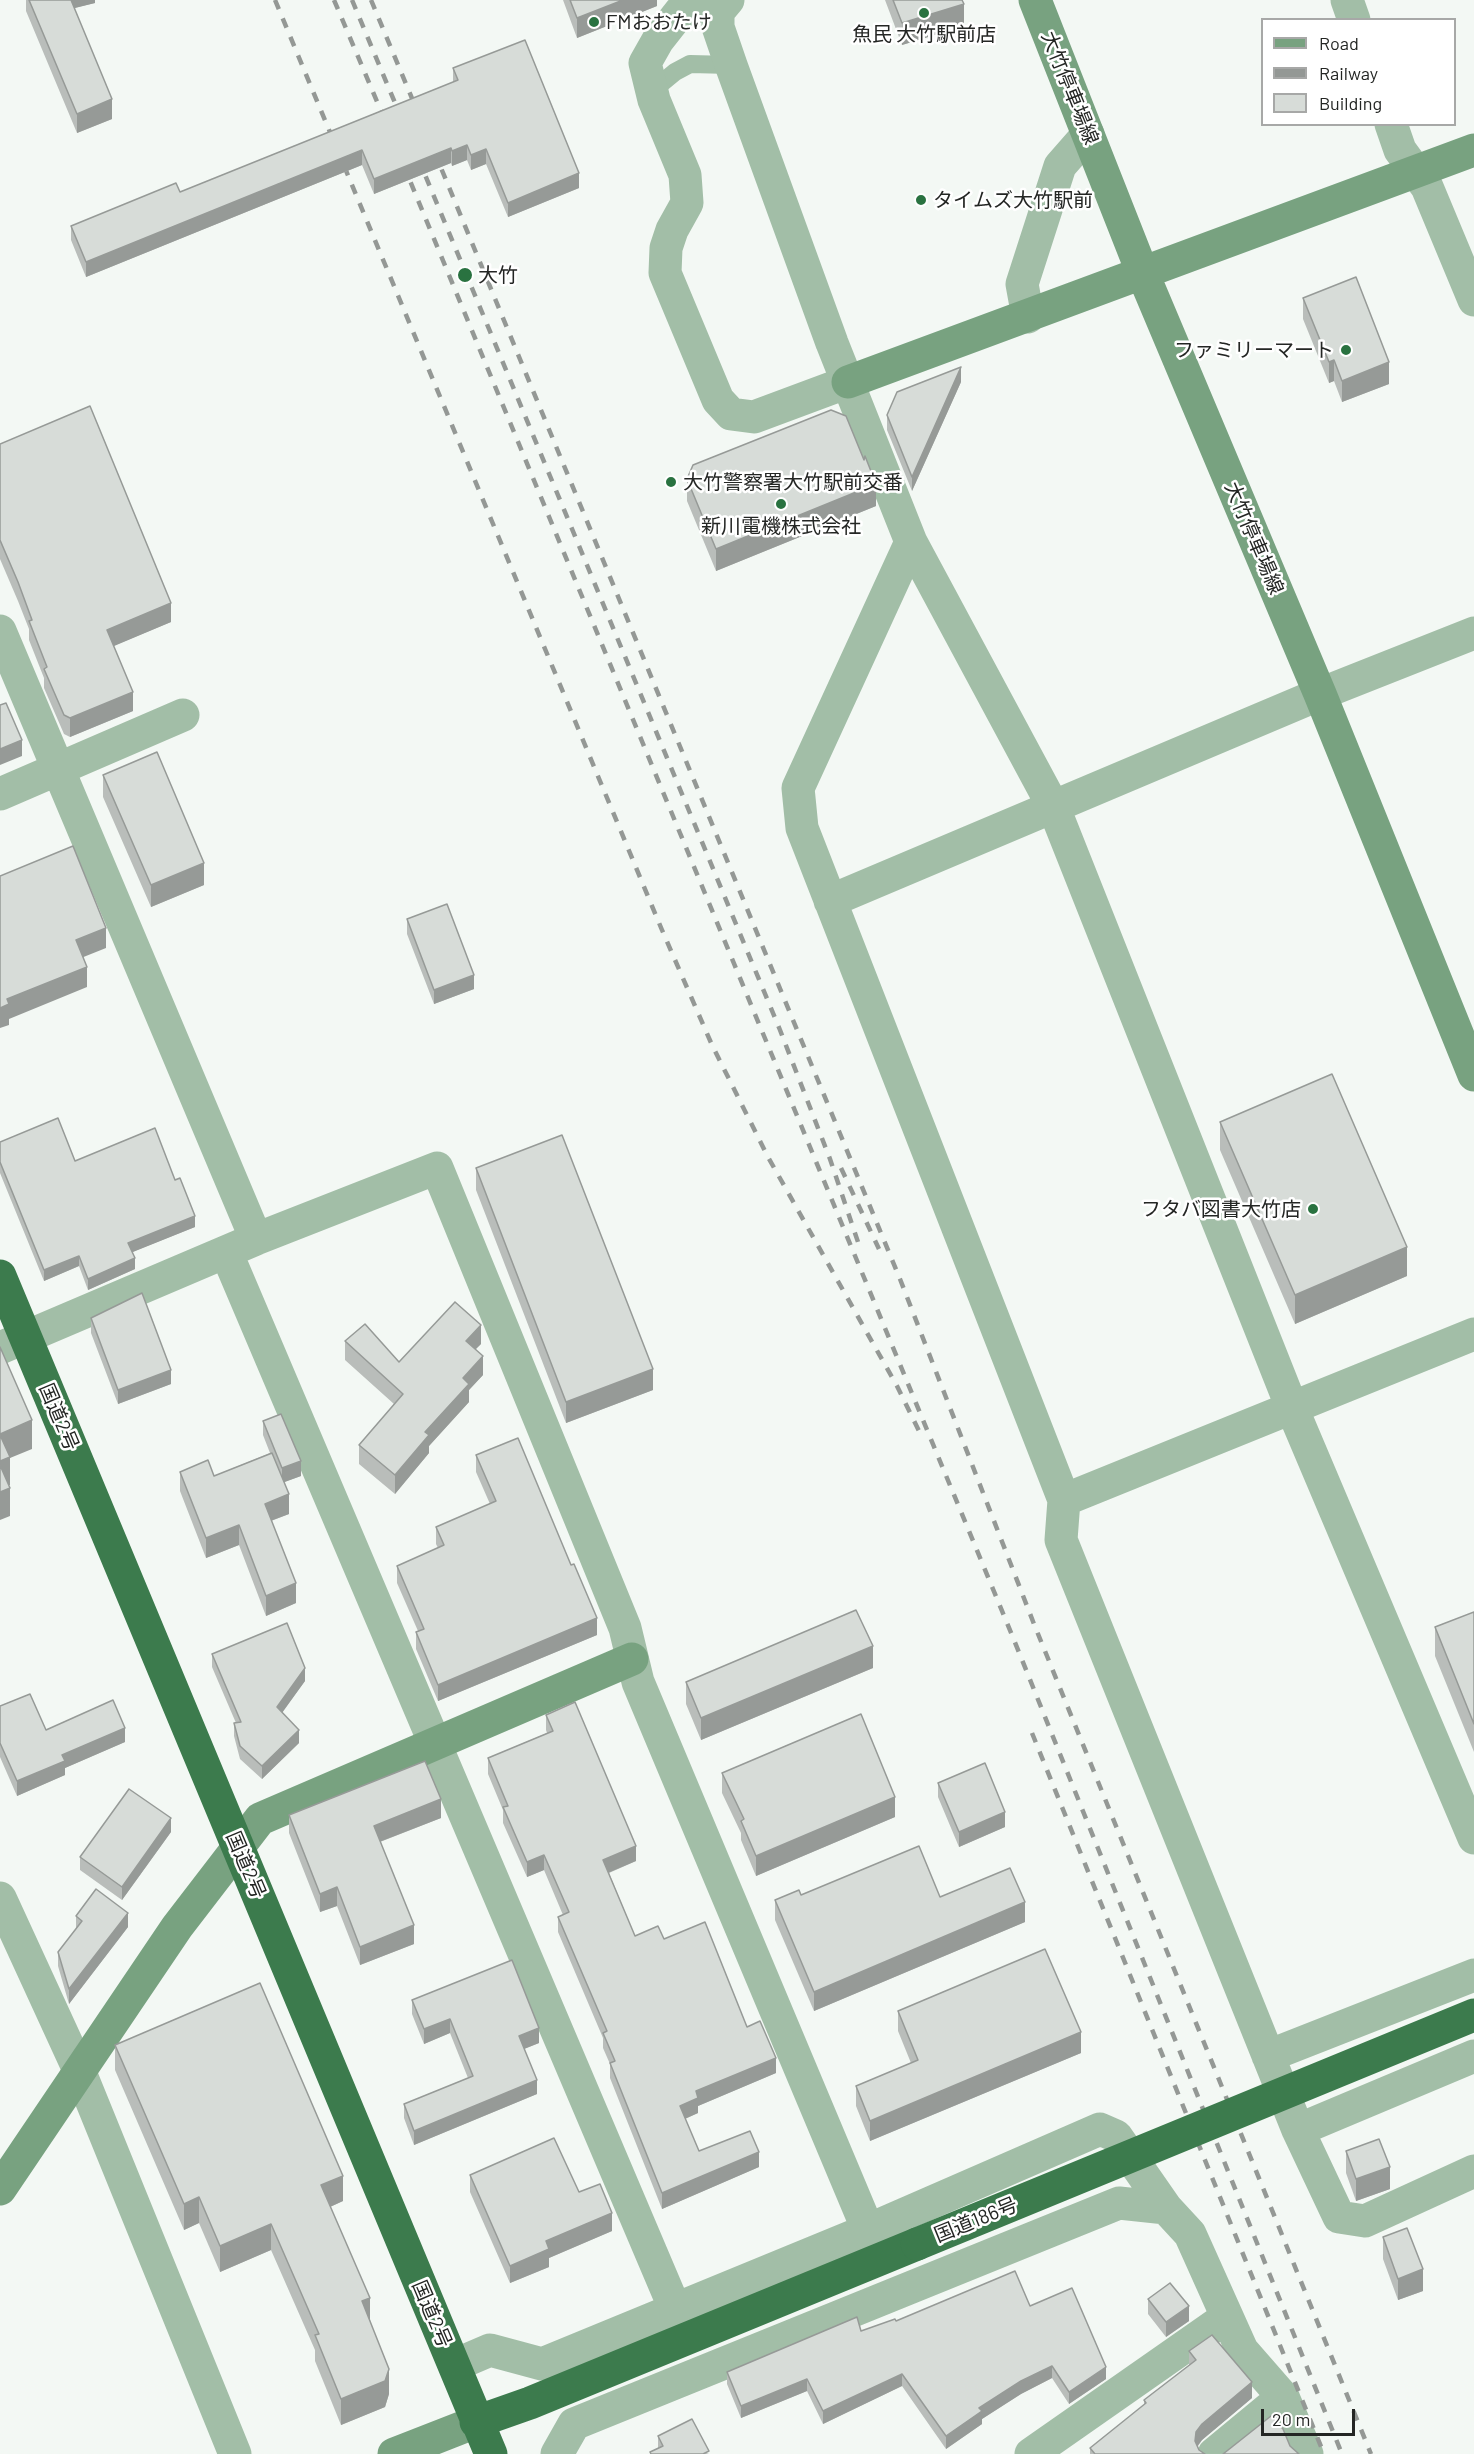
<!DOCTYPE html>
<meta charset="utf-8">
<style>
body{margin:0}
#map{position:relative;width:1474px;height:2454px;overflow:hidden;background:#f3f8f4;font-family:Barlow,sans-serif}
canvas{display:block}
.legend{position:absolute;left:1261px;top:18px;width:195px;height:108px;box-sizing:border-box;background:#fff;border:2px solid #a7a8a7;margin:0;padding:8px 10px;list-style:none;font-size:18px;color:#242624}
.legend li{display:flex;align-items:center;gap:12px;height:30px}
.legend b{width:30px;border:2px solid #a7a8a7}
.scale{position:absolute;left:1261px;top:2409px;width:94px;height:27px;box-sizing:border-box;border:3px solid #242624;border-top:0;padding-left:8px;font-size:18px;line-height:21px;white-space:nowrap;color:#242624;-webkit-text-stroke:4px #fff;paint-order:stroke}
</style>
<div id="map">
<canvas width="1474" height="2454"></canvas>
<ul class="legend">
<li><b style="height:8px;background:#78a280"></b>Road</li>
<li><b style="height:8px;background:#949895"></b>Railway</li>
<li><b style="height:16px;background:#d7dcd8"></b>Building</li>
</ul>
<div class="scale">20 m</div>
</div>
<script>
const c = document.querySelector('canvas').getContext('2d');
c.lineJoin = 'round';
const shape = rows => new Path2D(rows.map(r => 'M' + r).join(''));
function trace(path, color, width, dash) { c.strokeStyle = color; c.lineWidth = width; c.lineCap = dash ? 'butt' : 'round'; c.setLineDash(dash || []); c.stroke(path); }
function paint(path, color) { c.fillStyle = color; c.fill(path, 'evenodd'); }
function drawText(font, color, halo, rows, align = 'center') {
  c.font = font + ' Barlow,"Noto Sans JP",sans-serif'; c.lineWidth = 5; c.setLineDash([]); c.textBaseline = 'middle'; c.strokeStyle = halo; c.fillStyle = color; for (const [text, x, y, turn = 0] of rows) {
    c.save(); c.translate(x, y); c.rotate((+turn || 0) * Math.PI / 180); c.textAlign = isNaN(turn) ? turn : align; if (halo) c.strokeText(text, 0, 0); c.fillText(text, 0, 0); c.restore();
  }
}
trace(shape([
 [655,98,658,86,675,72,690,64,731,65]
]), '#a2bea7', 18);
trace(shape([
 [717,0,680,12,658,40,645,63,654,100,685,175,687,203,672,230,666,248,665,273,718,400,731,414,754,417,848,382],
 [728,0,718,12,718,27,731,65,832,343,911,542,1054,808,1292,1408,1474,1838],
 [1347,0,1354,20],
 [1391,124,1400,150,1427,187,1474,300],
 [1028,317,1022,284,1060,166,1088,134],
 [911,542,798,788,802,828,1064,1500,1061,1540,1298,2130,1339,2217,1365,2221,1474,2171],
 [0,631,256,1239],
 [0,794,183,715],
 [830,901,1320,694,1474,633],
 [227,1254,675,2309],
 [0,1348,256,1239,437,1168,625,1628,638,1682,868,2230],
 [1064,1500,1474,1334],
 [0,1898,79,2070,235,2454],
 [1268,2056,1474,1975],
 [1298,2130,1474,2056],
 [455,2365,490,2350,542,2364,868,2230,1100,2129,1116,2136,1166,2208],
 [557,2454,574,2424,1119,2203,1166,2208,1190,2234,1242,2350,1283,2397,1307,2454],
 [1031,2454,1227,2317],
 [1214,2454,1283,2397]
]), '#a2bea7', 33);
trace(shape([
 [1035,0,1143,274,1320,694,1474,1075],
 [848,382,1474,150],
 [0,2189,177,1927,260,1819,632,1659],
 [394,2454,476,2422]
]), '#78a280', 33);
trace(shape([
 [0,1276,491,2454],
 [476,2422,530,2403,917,2244]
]), '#3c7b4d', 33);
trace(shape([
 [275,0,662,930,712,1045,768,1157,897,1386,920,1433],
 [334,0,387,125],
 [352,0,403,122],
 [371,0,419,115],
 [434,151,900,1279,1034,1624,1371,2454],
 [418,158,780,1030,830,1159,858,1242],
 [403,164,1012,1635,1342,2454],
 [841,1168,879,1249],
 [1032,1733,1324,2454]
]), '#949895', 4.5, [10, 10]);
trace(shape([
 [917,2244,1474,2015]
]), '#3c7b4d', 33);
paint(shape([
 [26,0,95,0,95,3,74,8,112,119,77,133,26,11],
 [563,0,657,0,657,6,577,38],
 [885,0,962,0,964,26,902,45],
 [453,68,579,188,508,217,486,164,471,170,467,160,452,166,451,163,374,194,362,165,86,277,71,240,71,226,180,192,453,82],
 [1303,298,1389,384,1342,402,1334,381,1329,383,1303,319],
 [961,382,912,491,887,430,887,415],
 [0,444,171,622,113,646,133,711,70,737,64,734,44,688,44,678,29,640,29,629,18,601,0,559],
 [687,479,876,506,716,571,687,501],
 [103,775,204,885,151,907,103,797],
 [407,919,474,989,434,1004,407,934],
 [1220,1122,1407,1276,1295,1324,1220,1150],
 [0,1142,75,1161,195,1227,132,1252,135,1269,88,1290,79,1266,44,1281,0,1173],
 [476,1168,653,1390,566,1423,476,1190],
 [91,1318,171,1384,118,1404,91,1333],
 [345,1341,399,1362,481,1344,475,1349,483,1375,469,1390,469,1402,429,1446,429,1453,395,1494,359,1464,359,1445,394,1404,345,1360],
 [263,1421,301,1476,284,1482,289,1514,271,1521,296,1603,266,1616,239,1545,206,1558,180,1491,180,1472,214,1476,270,1453,263,1435],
 [476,1455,597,1635,438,1701,416,1649,416,1632,418,1631,397,1583,397,1566,438,1548,436,1544,436,1527,490,1504,476,1472],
 [1474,1612,1474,1752,1435,1656,1435,1627],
 [212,1654,305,1681,282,1712,299,1743,262,1779,240,1759,234,1736,234,1723,236,1723,212,1667],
 [873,1668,701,1740,686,1704,686,1682],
 [0,1706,46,1730,125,1742,65,1768,65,1775,17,1796,0,1757],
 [546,1715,636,1861,609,1873,635,1936,664,1939,747,2027,776,2073,698,2106,698,2113,685,2119,699,2151,759,2167,662,2209,610,2078,610,2064,603,2048,603,2038,558,1932,558,1917,563,1915,544,1870,527,1877,503,1823,503,1810,488,1774,488,1758,547,1733,546,1730],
 [722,1773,895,1817,756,1876,741,1840,741,1833,722,1793],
 [938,1783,1005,1827,959,1847,938,1797],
 [289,1815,441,1818,380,1842,414,1944,360,1965,337,1906,320,1912,289,1833],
 [171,1832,122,1900,80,1870,80,1857],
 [801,1895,940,1897,1025,1922,814,2011,775,1920,775,1900],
 [76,1916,128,1927,69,2004,58,1966,58,1952,76,1929],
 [412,2000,539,2043,524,2049,537,2094,414,2145,404,2118,404,2104,468,2078,450,2033,424,2044,412,2014],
 [898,2011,1081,2053,870,2141,856,2106,856,2086,911,2063,898,2031],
 [115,2045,343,2201,330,2207,370,2320,389,2394,385,2407,341,2425,315,2361,315,2350,271,2250,220,2272,199,2223,184,2230,115,2070],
 [1346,2151,1390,2189,1356,2201,1346,2173],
 [470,2175,579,2192,612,2231,549,2258,549,2267,510,2283,470,2192],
 [1383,2237,1423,2291,1398,2300,1383,2259],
 [1148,2299,1189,2321,1166,2337,1148,2314],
 [1030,2306,1106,2379,1069,2404,1052,2378,1021,2394,982,2419,982,2424,946,2449,902,2386,823,2424,807,2391,741,2418,727,2384,727,2372,896,2321],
 [1189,2351,1252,2398,1202,2440,1198,2446,1199,2450,1205,2454,1090,2454,1090,2448,1144,2405,1144,2400,1189,2365],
 [658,2436,709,2454,650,2454,650,2452,658,2448]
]), '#b9bdba');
paint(shape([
 [67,0,95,0,95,3,67,10],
 [623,0,657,0,657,6,577,38,577,18],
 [964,4,964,26,902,45,902,23],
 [112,99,112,119,77,133,77,114],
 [467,145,467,160,452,166,452,151],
 [451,148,451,163,374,194,374,179],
 [486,149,486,164,471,170,471,155],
 [362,150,362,165,86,277,86,262],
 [579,173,579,188,508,217,508,203],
 [1334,360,1334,381,1329,383,1329,362],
 [1389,362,1389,384,1342,402,1342,381],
 [961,367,961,382,912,491,912,477],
 [876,484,876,506,716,571,716,549],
 [171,603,171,622,107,649,107,630],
 [133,692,133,711,70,737,70,718],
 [22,740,22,756,0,765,0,749],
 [204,863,204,885,151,907,151,885],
 [106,928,106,948,76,960,76,940],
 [87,967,87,987,9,1019,9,1025,0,1028,0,1008,7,999],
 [474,975,474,989,434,1004,434,990],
 [195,1216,195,1227,128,1254,128,1243],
 [1407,1247,1407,1276,1295,1324,1295,1295],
 [79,1256,79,1266,44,1281,44,1270],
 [135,1258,135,1269,88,1290,88,1279],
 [481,1325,481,1344,466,1359,466,1341],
 [483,1356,483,1375,469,1390,469,1402,429,1446,429,1453,395,1494,395,1475,463,1378],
 [653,1369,653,1390,566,1423,566,1402],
 [171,1370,171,1384,118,1404,118,1390],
 [32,1420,32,1449,10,1458,10,1485,0,1489,0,1434],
 [301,1461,301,1476,282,1483,282,1468],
 [10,1488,10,1516,0,1520,0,1492],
 [289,1494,289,1514,265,1523,265,1504],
 [239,1525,239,1545,206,1558,206,1538],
 [296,1583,296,1603,266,1616,266,1596],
 [597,1618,597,1635,438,1701,438,1685],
 [873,1646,873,1668,701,1740,701,1718],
 [305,1668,305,1681,277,1720,277,1707],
 [125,1728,125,1742,65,1768,65,1775,17,1796,17,1781,62,1755],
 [299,1730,299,1743,262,1779,262,1766],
 [895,1797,895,1817,756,1876,756,1856],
 [441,1799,441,1818,374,1844,374,1826],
 [1005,1812,1005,1827,959,1847,959,1832],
 [171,1818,171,1832,122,1900,122,1887],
 [636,1846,636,1861,603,1875,603,1860],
 [544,1855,544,1870,527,1877,527,1862],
 [337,1887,337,1906,320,1912,320,1894],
 [1025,1902,1025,1922,814,2011,814,1992],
 [128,1913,128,1927,69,2004,69,1989],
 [414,1925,414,1944,360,1965,360,1947],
 [450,2019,450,2033,424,2044,424,2029],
 [539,2028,539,2043,519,2051,519,2036],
 [1081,2032,1081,2053,870,2141,870,2121],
 [776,2058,776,2073,698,2106,698,2113,680,2121,680,2106,696,2091],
 [537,2080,537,2094,414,2145,414,2131],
 [759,2152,759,2167,662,2209,662,2193],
 [1390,2167,1390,2189,1356,2201,1356,2179],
 [343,2176,343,2201,321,2211,321,2185],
 [199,2197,199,2223,184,2230,184,2204],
 [612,2213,612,2231,549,2258,549,2267,510,2283,510,2266,546,2241],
 [271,2224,271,2250,220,2272,220,2246],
 [1423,2269,1423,2291,1398,2300,1398,2279],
 [370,2298,370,2323,362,2301],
 [1189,2306,1189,2321,1166,2337,1166,2322],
 [1052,2366,1052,2378,1021,2394,982,2419,982,2424,946,2449,946,2436,979,2408,1021,2381],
 [1106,2367,1106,2379,1069,2404,1069,2392],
 [389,2369,389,2394,385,2407,341,2425,341,2399],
 [902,2374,902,2386,823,2424,823,2411],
 [807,2379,807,2391,741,2418,741,2406],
 [1252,2382,1252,2398,1202,2440,1196,2448,1195,2441,1196,2432,1202,2424]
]), '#969a97');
const building = shape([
 [29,0,71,0,112,99,77,114,29,0],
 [570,0,623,0,577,18,570,0],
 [893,0,962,0,964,4,902,23,893,0],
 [525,40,579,173,508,203,486,149,471,155,467,145,452,151,451,148,374,179,362,150,86,262,71,226,176,183,180,192,458,80,453,68,525,40],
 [1356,277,1389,362,1342,381,1334,360,1329,362,1303,298,1356,277],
 [961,367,912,477,887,415,897,392,961,367],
 [90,406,171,603,107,630,133,692,70,718,64,715,44,669,47,667,29,621,32,620,18,582,0,540,0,444,90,406],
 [831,410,846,416,864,460,865,456,876,484,716,549,687,479,693,465,831,410],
 [6,703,22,740,0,749,0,705,6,703],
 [157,752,204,863,151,885,103,775,157,752],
 [73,846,106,928,76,940,87,967,7,999,9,1004,0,1008,0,876,73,846],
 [447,904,474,975,434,990,407,919,447,904],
 [1332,1074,1407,1247,1295,1295,1220,1122,1332,1074],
 [58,1118,75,1161,155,1128,175,1180,180,1178,195,1216,128,1243,135,1258,88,1279,79,1256,44,1270,0,1162,0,1142,58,1118],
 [562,1135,653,1369,566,1402,476,1168,562,1135],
 [142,1293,171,1370,118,1390,91,1318,142,1293],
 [455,1302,481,1325,466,1341,483,1356,463,1378,469,1384,425,1432,429,1435,395,1475,359,1445,403,1394,345,1341,365,1324,399,1362,455,1302],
 [0,1347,32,1420,0,1434,0,1347],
 [281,1414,301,1461,282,1468,263,1421,281,1414],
 [0,1435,10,1457,0,1461,0,1435],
 [518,1438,571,1565,574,1564,597,1618,438,1685,416,1632,424,1629,397,1566,444,1545,436,1527,496,1501,476,1455,518,1438],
 [272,1453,289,1494,265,1504,296,1583,266,1596,239,1525,206,1538,180,1472,208,1460,214,1476,272,1453],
 [0,1465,10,1488,0,1492,0,1465],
 [856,1610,873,1646,701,1718,686,1682,856,1610],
 [1474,1612,1474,1724,1435,1627,1474,1612],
 [287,1623,305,1668,277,1707,299,1730,262,1766,240,1746,234,1723,241,1722,212,1654,287,1623],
 [30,1694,46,1730,113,1700,125,1728,62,1755,65,1761,17,1781,0,1743,0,1706,30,1694],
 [575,1702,636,1846,603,1860,635,1936,658,1926,664,1939,705,1922,747,2027,760,2021,776,2058,696,2091,698,2098,680,2106,699,2151,750,2131,759,2152,662,2193,610,2063,615,2061,603,2033,607,2031,558,1917,569,1912,544,1855,527,1862,503,1807,508,1806,488,1758,553,1731,546,1715,575,1702],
 [861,1714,895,1797,756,1856,741,1821,744,1819,722,1773,861,1714],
 [425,1761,441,1799,374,1826,414,1925,360,1947,337,1887,320,1894,289,1815,425,1761],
 [985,1763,1005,1812,959,1832,938,1783,985,1763],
 [129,1789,171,1818,122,1887,80,1857,129,1789],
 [919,1846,940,1897,1010,1868,1025,1902,814,1992,775,1900,799,1890,801,1895,919,1846],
 [96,1889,128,1913,69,1989,58,1952,82,1921,76,1916,96,1889],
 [1045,1949,1081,2032,870,2121,856,2086,918,2060,898,2011,1045,1949],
 [512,1960,539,2028,519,2036,537,2080,414,2131,404,2104,473,2076,450,2019,424,2029,412,2000,512,1960],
 [260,1983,343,2176,321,2185,370,2298,362,2301,389,2369,385,2381,341,2399,315,2335,319,2334,271,2224,220,2246,199,2197,184,2204,115,2045,260,1983],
 [554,2138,579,2192,600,2184,612,2213,546,2241,549,2249,510,2266,470,2175,554,2138],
 [1379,2139,1390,2167,1356,2179,1346,2151,1379,2139],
 [1407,2228,1423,2269,1398,2279,1383,2237,1407,2228],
 [1015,2271,1030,2306,1072,2288,1106,2367,1069,2392,1052,2366,1021,2381,979,2408,982,2411,946,2436,902,2374,823,2411,807,2379,741,2406,727,2372,857,2317,861,2331,895,2319,896,2321,1015,2271],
 [1170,2283,1189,2306,1166,2322,1148,2299,1170,2283],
 [1212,2335,1252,2382,1202,2424,1196,2432,1195,2441,1199,2450,1205,2454,1095,2454,1090,2448,1146,2403,1144,2400,1196,2360,1189,2351,1212,2335],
 [1271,2416,1283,2429,1290,2446,1299,2454,1223,2454,1271,2416],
 [692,2419,709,2451,703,2454,651,2454,650,2452,663,2446,658,2436,692,2419]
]);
paint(building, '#d7dcd8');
trace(building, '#969a97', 1.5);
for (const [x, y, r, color] of [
 [924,13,6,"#297240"],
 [594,22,6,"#297240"],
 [921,200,6,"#297240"],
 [465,275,8,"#297240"],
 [1346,350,6,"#297240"],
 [671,482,6,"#297240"],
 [781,504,6,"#297240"],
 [1313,1209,6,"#297240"]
]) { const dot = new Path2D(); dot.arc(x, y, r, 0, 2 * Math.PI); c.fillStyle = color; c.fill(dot); trace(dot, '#fff', 2); }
drawText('20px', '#242624', '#fff', [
 ["FMおおたけ",606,22],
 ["魚民 大竹駅前店",924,34,"center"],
 ["タイムズ大竹駅前",933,200],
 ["大竹",478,275],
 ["ファミリーマート",1334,350,"right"],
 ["大竹警察署大竹駅前交番",683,482],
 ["新川電機株式会社",781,526,"center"],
 ["フタバ図書大竹店",1301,1209,"right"]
], 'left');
drawText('20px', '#242624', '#fff', [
 ["大竹停車場線",1070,88,68],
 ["大竹停車場線",1254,538,67],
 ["国道2号",59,1417,67],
 ["国道2号",246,1865,67],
 ["国道186号",976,2220,-22],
 ["国道2号",432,2314,67]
]);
</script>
